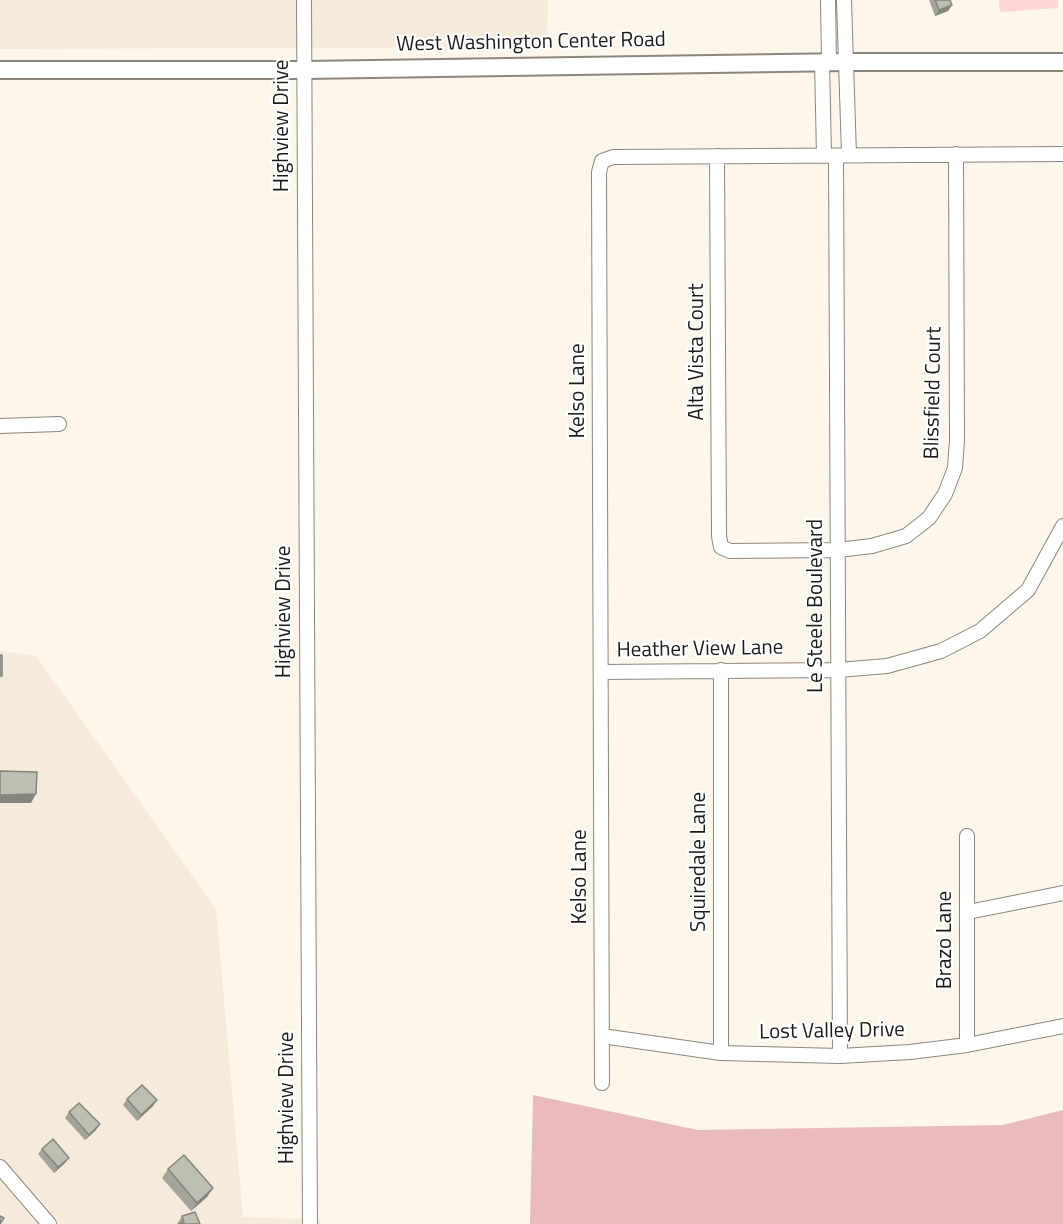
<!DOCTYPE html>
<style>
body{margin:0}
canvas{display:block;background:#fcf6eb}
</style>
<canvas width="1063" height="1224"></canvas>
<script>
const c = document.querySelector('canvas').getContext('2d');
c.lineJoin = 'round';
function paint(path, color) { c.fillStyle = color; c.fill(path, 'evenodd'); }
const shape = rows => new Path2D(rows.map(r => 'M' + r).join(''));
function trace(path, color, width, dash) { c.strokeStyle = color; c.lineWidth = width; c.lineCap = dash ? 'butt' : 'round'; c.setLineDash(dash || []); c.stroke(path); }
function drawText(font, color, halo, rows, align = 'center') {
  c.font = font + ' "Titillium Web",sans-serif'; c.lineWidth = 4.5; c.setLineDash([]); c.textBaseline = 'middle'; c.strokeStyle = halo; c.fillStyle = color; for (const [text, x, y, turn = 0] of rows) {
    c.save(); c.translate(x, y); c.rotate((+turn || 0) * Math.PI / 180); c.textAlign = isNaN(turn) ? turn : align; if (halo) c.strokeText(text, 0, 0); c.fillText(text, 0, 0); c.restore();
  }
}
paint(shape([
 [0,0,548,0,547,47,0,49],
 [0,651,36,656,216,909,243,1217,320,1220,320,1224,0,1224]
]), '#f6ebda');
paint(shape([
 [999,0,1058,0,1058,8,1000,12]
]), '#ffd5d7');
paint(shape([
 [533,1095,698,1130,1003,1125,1063,1110,1063,1224,530,1224]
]), '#eababd');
const minor = shape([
 [304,0,310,1224],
 [828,0,829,62],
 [844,0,849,155],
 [822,62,824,156],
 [717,156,719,536,721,547,730,551,838,550,872,546,906,536,929,518,945,494,955,468,957,440,956,154],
 [836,156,840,1056],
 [0,426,59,424],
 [721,670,721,1053],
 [601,672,838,670,887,666,941,651,980,631,1028,590,1063,526],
 [967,836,967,1045],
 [968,912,1063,893],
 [602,1036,721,1053,840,1056,910,1052,967,1045,1063,1026],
 [602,1083,599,172,602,161,613,157,1063,154],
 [0,1167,49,1224]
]);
const major = shape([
 [0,70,304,70,848,62,1063,62]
]);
trace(minor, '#8c867d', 16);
trace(major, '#8c867d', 20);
trace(minor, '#fff', 14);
trace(major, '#fff', 16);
paint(shape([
 [929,0,950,0,952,5,948,11,935,16],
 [127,1099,157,1100,153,1106,137,1121,123,1105],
 [69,1112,96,1130,85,1140,65,1118],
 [42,1149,65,1163,54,1173,38,1154],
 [168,1169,213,1188,207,1197,191,1211,162,1178],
 [182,1216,200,1224,177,1224]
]), '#a3a49a');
paint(shape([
 [952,5,948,11,935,16,939,10],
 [36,794,31,803,0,803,0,795],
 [157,1100,153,1106,137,1121,141,1115],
 [100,1124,96,1130,85,1140,89,1135],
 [69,1158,65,1163,54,1173,58,1167],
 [213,1188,207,1197,191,1211,197,1203]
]), '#84867d');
const building = shape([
 [935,0,950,0,952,5,939,10,935,0],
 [0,655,2,655,2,676,0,676,0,655],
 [0,771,37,772,36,794,0,795,0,771],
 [142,1085,157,1100,141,1115,127,1099,142,1085],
 [79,1103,100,1124,89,1135,69,1112,79,1103],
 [53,1139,69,1158,58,1167,42,1149,53,1139],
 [184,1155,213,1188,197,1203,168,1169,184,1155],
 [195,1212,200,1224,179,1224,184,1222,182,1216,195,1212],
 [0,1216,4,1218,0,1224,0,1216]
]);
paint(building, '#bdbfb3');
trace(building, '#84867d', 1.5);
drawText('21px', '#1d1b17', '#fff', [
 ["West Washington Center Road",531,43,-1],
 ["Highview Drive",283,126,-90],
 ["Alta Vista Court",698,352,-90],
 ["Kelso Lane",579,391,-90],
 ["Blissfield Court",934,393,-89],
 ["Le Steele Boulevard",817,606,-90],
 ["Highview Drive",285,612,-90],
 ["Heather View Lane",700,650,-1],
 ["Squiredale Lane",700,862,-90],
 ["Kelso Lane",581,877,-90],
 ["Brazo Lane",946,940,-90],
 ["Lost Valley Drive",832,1032,-1],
 ["Highview Drive",288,1098,-90]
]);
</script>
